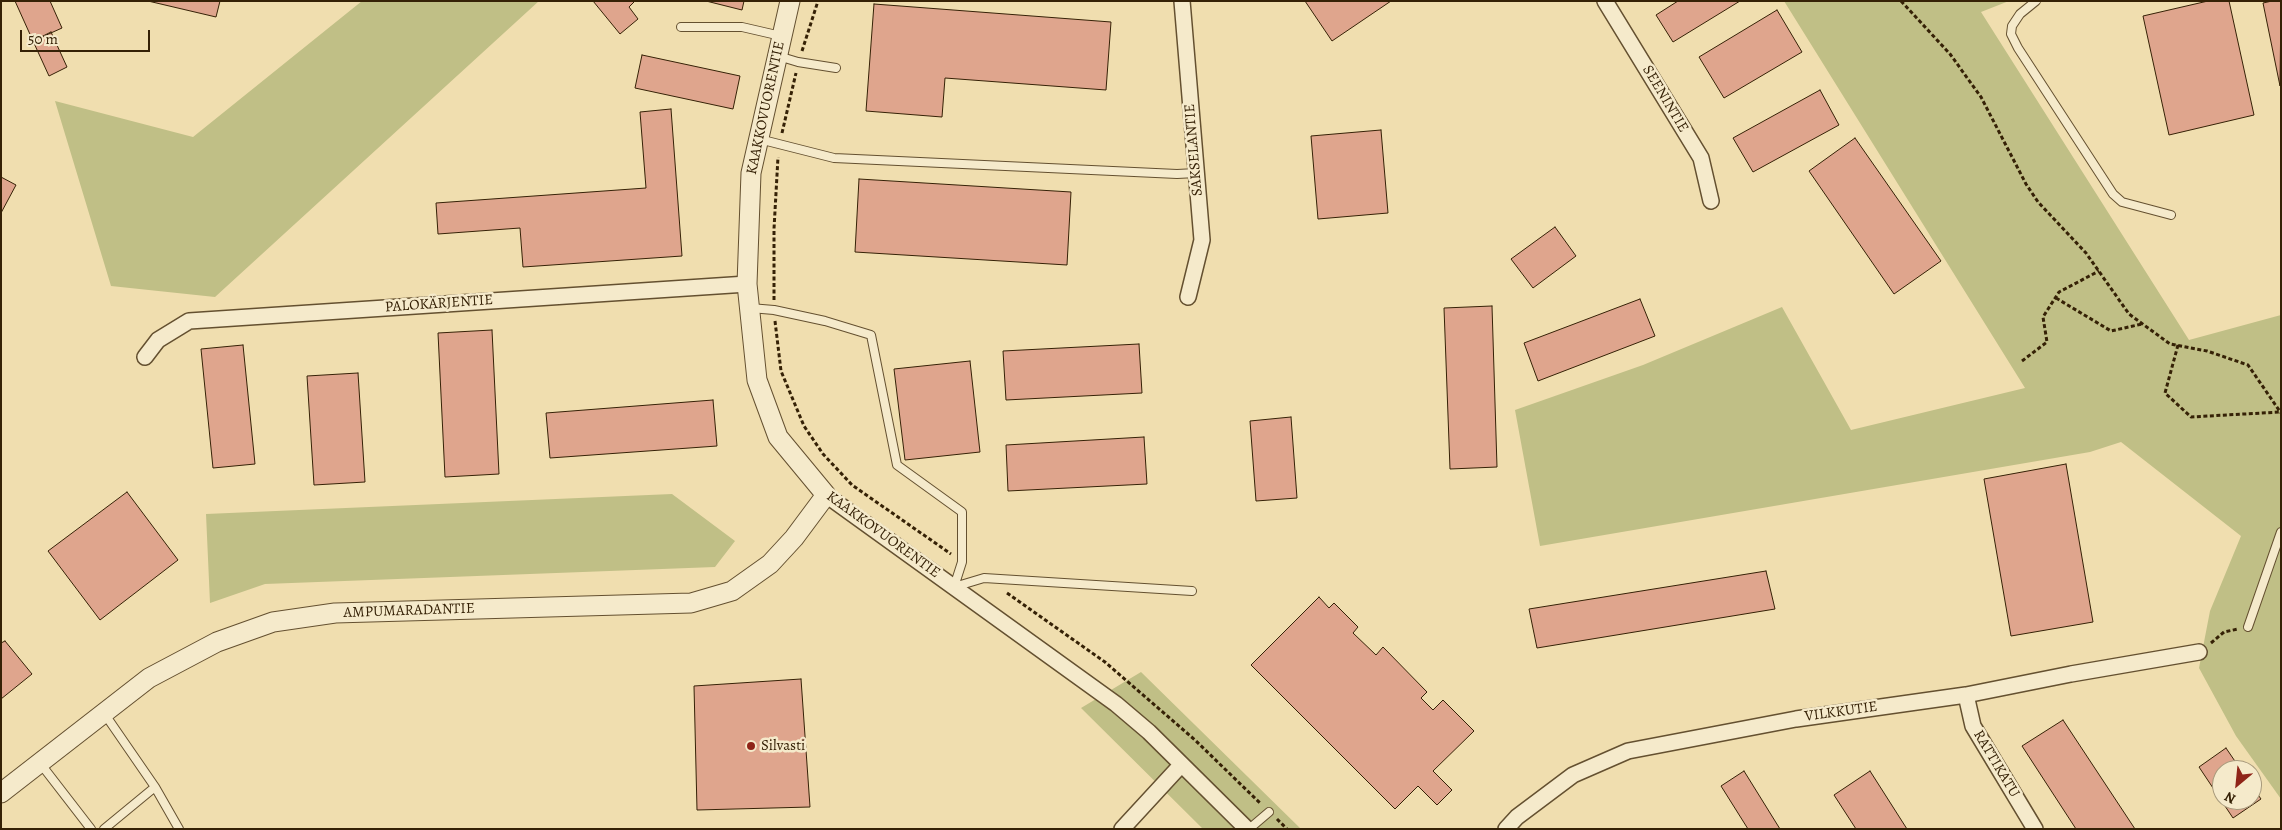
<!DOCTYPE html>
<meta charset="utf-8">
<style>
body{margin:0}
#map{position:relative;width:2282px;height:830px;overflow:hidden;background:#f0deaf;font-family:Alegreya,serif}
canvas{display:block}
.frame{position:absolute;inset:0;border:2px solid #352106;pointer-events:none}
.north{position:absolute;left:2212px;top:760px;width:50px;height:50px;box-sizing:border-box;background:#f5eacb;border:1px solid #a89a7c;border-radius:50%;rotate:208deg;font-size:14px;font-weight:700;line-height:20px;text-align:center;color:#352106}
.north::after{content:'';display:block;margin:auto;width:18px;height:22px;background:#8f2418;clip-path:polygon(50% 0,100% 100%,50% 72%,0 100%)}
.scale{position:absolute;left:20px;top:30px;width:130px;height:22px;box-sizing:border-box;border:2px solid #352106;border-top:0;padding-left:6px;font-size:15px;line-height:18px;white-space:nowrap;color:#352106;-webkit-text-stroke:4px #f5eacb;paint-order:stroke}
</style>
<div id="map">
<canvas width="2282" height="830"></canvas>
<div class="frame"></div>
<div class="north">N</div>
<div class="scale">50 m</div>
</div>
<script>
const c = document.querySelector('canvas').getContext('2d');
c.lineJoin = 'round';
function paint(path, color) { c.fillStyle = color; c.fill(path, 'evenodd'); }
const shape = rows => new Path2D(rows.map(r => 'M' + r).join(''));
function trace(path, color, width, dash) { c.strokeStyle = color; c.lineWidth = width; c.lineCap = dash ? 'butt' : 'round'; c.setLineDash(dash || []); c.stroke(path); }
function drawText(font, color, halo, rows, align = 'center') {
  c.font = font + ' Alegreya,serif'; c.lineWidth = 5; c.setLineDash([]); c.textBaseline = 'middle'; c.strokeStyle = halo; c.fillStyle = color; for (const [text, x, y, turn = 0] of rows) {
    c.save(); c.translate(x, y); c.rotate((+turn || 0) * Math.PI / 180); c.textAlign = isNaN(turn) ? turn : align; if (halo) c.strokeText(text, 0, 0); c.fillText(text, 0, 0); c.restore();
  }
}
paint(shape([
 [362,1,539,1,215,297,111,286,55,101,193,137],
 [1784,1,2009,1,1981,12,2189,340,2281,315,2281,799,2236,736,2199,668,2210,611,2241,536,2121,442,2090,452,1540,546,1515,410,1643,365,1782,307,1851,430,2025,388],
 [672,494,735,541,715,567,265,584,210,603,206,514],
 [1141,672,1301,829,1203,829,1081,708]
]), '#c0bf86');
const building = shape([
 [15,1,50,1,62,28,33,41,15,1],
 [148,1,220,1,216,17,148,1],
 [593,1,635,1,629,7,638,19,620,34,593,1],
 [706,1,744,1,742,10,706,1],
 [1305,1,1391,1,1332,41,1305,1],
 [1678,1,1740,1,1673,42,1656,15,1678,1],
 [2208,1,2229,1,2254,115,2169,135,2143,16,2208,1],
 [2272,1,2281,1,2280,86,2263,3,2272,1],
 [874,4,1111,22,1106,90,945,78,942,117,866,111,874,4],
 [1777,10,1802,52,1724,98,1699,57,1777,10],
 [51,32,67,67,49,76,33,41,51,32],
 [642,55,740,76,733,109,635,88,642,55],
 [1820,90,1839,125,1753,172,1733,138,1820,90],
 [671,109,682,256,523,267,520,228,438,234,436,203,646,188,640,112,671,109],
 [1381,130,1388,213,1318,219,1311,136,1381,130],
 [1855,138,1941,261,1894,294,1809,171,1855,138],
 [1,177,16,185,1,213,1,177],
 [859,179,1071,192,1067,265,855,252,859,179],
 [1555,227,1576,256,1533,288,1511,259,1555,227],
 [1640,299,1655,336,1538,381,1524,343,1640,299],
 [1492,306,1497,467,1450,469,1444,308,1492,306],
 [492,330,499,474,445,477,438,333,492,330],
 [1139,344,1142,393,1006,400,1003,351,1139,344],
 [243,345,255,464,213,468,201,349,243,345],
 [970,361,980,452,905,460,894,369,970,361],
 [358,373,365,482,314,485,307,376,358,373],
 [713,400,717,446,550,458,546,413,713,400],
 [1291,417,1297,498,1256,501,1250,421,1291,417],
 [1144,437,1147,484,1008,491,1006,445,1144,437],
 [2066,464,2093,622,2011,636,1984,479,2066,464],
 [127,492,178,560,100,620,48,551,127,492],
 [1766,571,1775,609,1537,648,1529,609,1766,571],
 [1319,597,1329,608,1334,603,1358,627,1353,633,1376,655,1383,647,1427,692,1421,698,1433,710,1443,700,1474,731,1433,771,1452,790,1437,805,1418,786,1395,809,1251,665,1319,597],
 [5,641,32,674,1,699,1,643,5,641],
 [801,679,810,807,697,810,694,686,801,679],
 [2063,720,2135,829,2076,829,2022,746,2063,720],
 [2226,748,2241,770,2222,770,2222,800,2252,800,2252,786,2261,799,2233,818,2199,767,2226,748],
 [1744,771,1780,829,1748,829,1721,786,1744,771],
 [1870,771,1907,829,1856,829,1834,795,1870,771]
]);
paint(building, '#dfa58d');
trace(building, '#352106', 1);
const service = shape([
 [2036,1,2020,14,2012,26,2011,34,2018,48,2113,194,2122,202,2171,215],
 [681,27,742,27,781,36],
 [778,56,798,62,836,68],
 [759,139,834,158,1177,174,1196,173],
 [750,308,774,310,825,321,871,335,897,465,962,512,962,562,954,587],
 [954,587,984,578,1192,591],
 [2248,627,2281,532],
 [104,713,155,787,179,829],
 [40,763,91,829],
 [104,829,155,787],
 [1249,829,1269,812]
]);
const minor = shape([
 [1182,1,1202,240,1188,297],
 [1605,1,1701,158,1711,201],
 [145,357,158,340,189,321,747,284],
 [826,495,1116,704,1149,732,1247,829],
 [1966,695,1973,726,2035,829],
 [1122,829,1181,765],
 [1506,829,1517,817,1573,775,1628,751,1796,719,1966,695,2071,674,2199,652]
]);
const tertiary = shape([
 [1,793,149,678,217,642,273,622,335,613,691,603,732,591,770,564,794,538,826,495,778,437,757,380,747,284,751,173,790,1]
]);
trace(service, '#645030', 10);
trace(minor, '#645030', 18);
trace(tertiary, '#645030', 21);
trace(shape([
 [1901,1,1950,54,1981,97,2026,184,2038,202,2086,253,2129,314,2170,344,2207,351,2248,365,2281,413],
 [802,51,818,1],
 [782,133,796,73],
 [2056,298,2111,331,2142,324],
 [774,300,774,229,778,157],
 [775,321,781,371,804,426,823,454,852,485,951,554],
 [2178,345,2165,393,2191,417,2280,412],
 [2022,361,2047,342,2043,317,2059,292,2099,271],
 [1007,593,1105,662,1195,740,1261,804],
 [2211,643,2224,632,2238,629],
 [1277,819,1287,829]
]), '#352106', 3, [4, 2.5]);
trace(service, '#f5eacb', 8);
trace(minor, '#f5eacb', 15);
trace(tertiary, '#f5eacb', 19);
for (const [x, y, r, color] of [
 [751,746,5,"#8f2418"]
]) { const dot = new Path2D(); dot.arc(x, y, r, 0, 2 * Math.PI); c.fillStyle = color; c.fill(dot); trace(dot, '#f5eacb', 2); }
drawText('15px', '#352106', '#f5eacb', [
 ["SEENINTIE",1665,99,59],
 ["KAAKKOVUORENTIE",766,108,-78],
 ["SAKSELANTIE",1194,150,-95],
 ["PALOKÄRJENTIE",439,304,-4],
 ["KAAKKOVUORENTIE",883,535,36],
 ["AMPUMARADANTIE",409,611,-2],
 ["VILKKUTIE",1841,712,-8],
 ["RATTIKATU",1996,764,59]
]);
drawText('15px', '#352106', '#f5eacb', [
 ["Silvasti",761,746]
], 'left');
</script>
